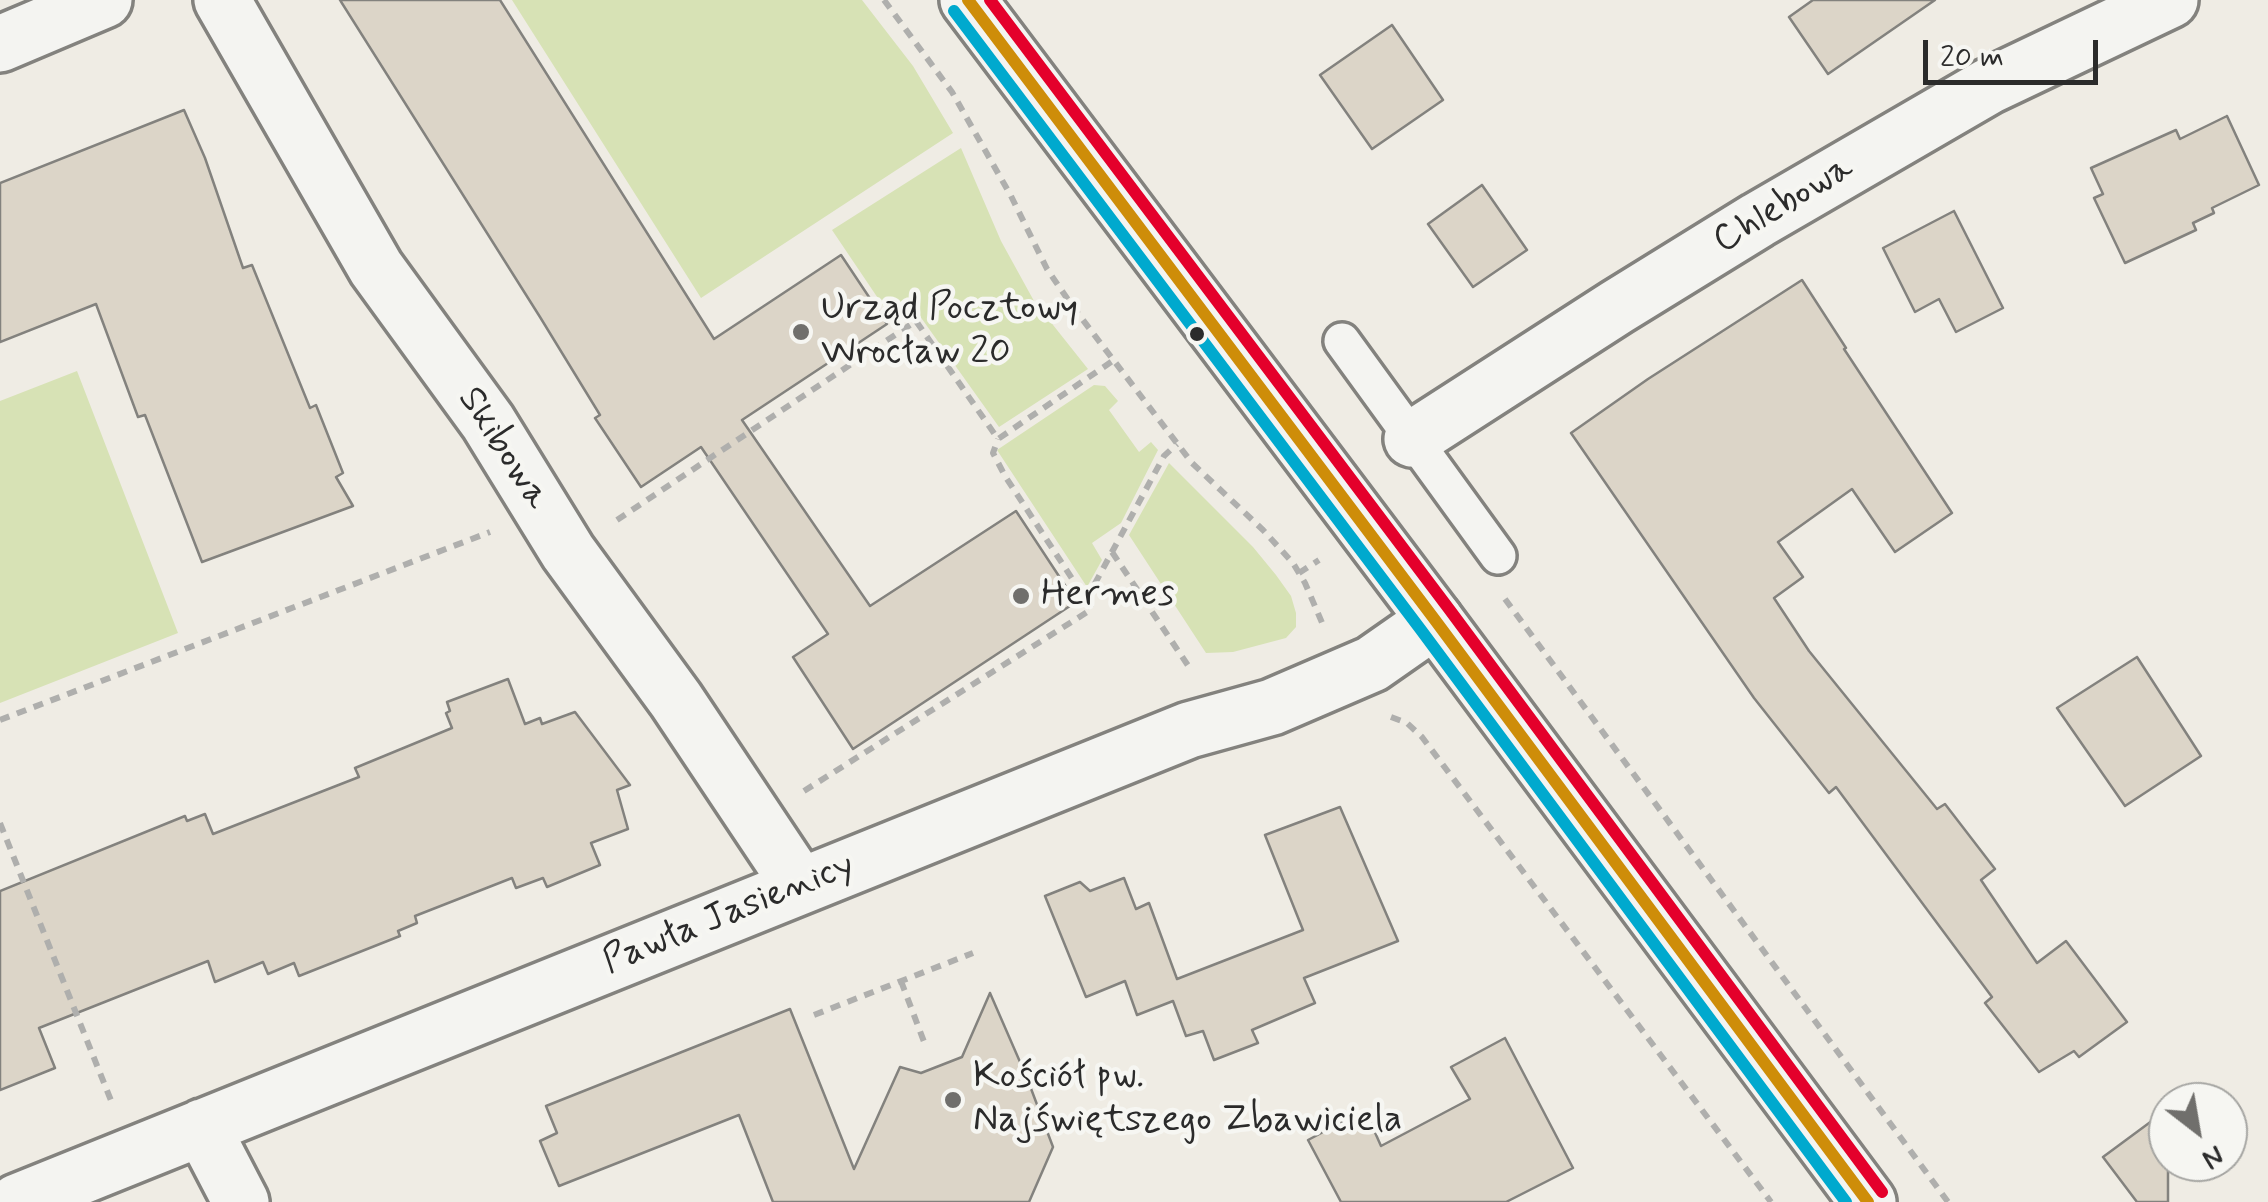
<!DOCTYPE html>
<meta charset="utf-8">
<style>
body{margin:0}
#map{position:relative;width:2268px;height:1202px;overflow:hidden;background:#efece4;font-family:Mynerve,sans-serif}
canvas{display:block}
.north{position:absolute;left:2148px;top:1082px;width:100px;height:100px;box-sizing:border-box;background:#f6f6f2;border:2px solid #a5a5a2;border-radius:50%;rotate:149deg;font-size:28px;font-weight:700;line-height:40px;text-align:center;color:#2b2b2b}
.north::after{content:'';display:block;margin:auto;width:35px;height:45px;background:#706f6c;clip-path:polygon(50% 0,100% 100%,50% 72%,0 100%)}
.scale{position:absolute;left:1923px;top:40px;width:175px;height:45px;box-sizing:border-box;border:5px solid #2b2b2b;border-top:0;padding-left:12px;font-size:30px;line-height:35px;white-space:nowrap;color:#2b2b2b;-webkit-text-stroke:8px #f6f6f2;paint-order:stroke}
</style>
<div id="map">
<canvas width="2268" height="1202"></canvas>
<div class="north">N</div>
<div class="scale">20 m</div>
</div>
<script>
const c = document.querySelector('canvas').getContext('2d');
c.lineJoin = 'round';
function paint(path, color) { c.fillStyle = color; c.fill(path, 'evenodd'); }
const shape = rows => new Path2D(rows.map(r => 'M' + r).join(''));
function trace(path, color, width, dash) { c.strokeStyle = color; c.lineWidth = width; c.lineCap = dash ? 'butt' : 'round'; c.setLineDash(dash || []); c.stroke(path); }
function drawText(font, color, halo, rows, align = 'center') {
  c.font = font + ' Mynerve,sans-serif'; c.lineWidth = 9; c.setLineDash([]); c.textBaseline = 'middle'; c.strokeStyle = halo; c.fillStyle = color; for (const [text, x, y, turn = 0] of rows) {
    c.save(); c.translate(x, y); c.rotate((+turn || 0) * Math.PI / 180); c.textAlign = isNaN(turn) ? turn : align; if (halo) c.strokeText(text, 0, 0); c.fillText(text, 0, 0); c.restore();
  }
}
paint(shape([
 [512,0,862,0,913,66,953,133,701,298],
 [961,148,1001,241,1034,301,1088,369,999,427,917,312,894,322,832,230],
 [77,371,178,633,0,703,0,401],
 [1094,385,1105,386,1118,401,1109,410,1139,452,1151,442,1158,450,1121,523,1092,543,1102,560,1087,587,997,450],
 [1169,463,1253,547,1276,575,1291,596,1296,613,1296,627,1286,638,1233,652,1206,653,1129,535]
]), '#d7e2b5');
const building = shape([
 [340,0,500,0,714,339,841,255,887,324,742,420,870,606,1016,511,1076,602,853,749,793,657,828,634,701,447,641,487,595,418,600,415,540,317,340,0],
 [1813,0,1935,0,1828,74,1789,17,1813,0],
 [1392,25,1443,100,1372,149,1320,75,1392,25],
 [184,110,205,158,243,268,252,265,310,408,316,405,343,473,336,477,353,506,202,562,145,415,138,417,96,304,0,342,0,183,184,110],
 [2227,116,2259,185,2212,208,2214,213,2193,223,2196,230,2125,263,2094,198,2103,194,2091,168,2176,130,2180,139,2227,116],
 [1482,185,1527,250,1473,287,1428,224,1482,185],
 [1954,211,2003,308,1956,332,1939,299,1915,312,1883,248,1954,211],
 [1802,280,1846,348,1844,349,1952,513,1895,552,1852,489,1778,542,1803,577,1774,598,1809,651,1937,809,1945,804,1995,869,1981,880,2037,963,2066,941,2127,1022,2079,1057,2074,1051,2039,1072,1985,1003,1992,997,1836,787,1829,793,1754,698,1571,433,1648,379,1802,280],
 [2137,657,2201,756,2125,806,2057,708,2137,657],
 [508,679,525,724,540,718,542,724,575,712,630,785,617,790,628,829,591,843,600,865,547,887,543,878,516,888,512,878,415,916,417,923,398,931,400,936,299,976,294,963,268,974,263,962,215,982,208,961,39,1028,55,1068,0,1090,0,891,185,816,187,821,205,814,213,834,359,777,355,768,452,728,446,713,450,711,447,702,508,679],
 [1340,807,1398,941,1304,978,1315,1003,1252,1030,1258,1043,1214,1060,1203,1031,1186,1036,1173,1001,1137,1015,1125,981,1086,997,1045,896,1080,882,1090,891,1124,878,1136,909,1149,903,1177,979,1303,930,1265,835,1340,807],
 [990,993,1027,1078,1053,1147,1029,1202,773,1202,739,1115,559,1186,540,1141,557,1133,546,1106,790,1009,854,1169,900,1067,921,1073,962,1057,990,993],
 [1505,1038,1573,1168,1506,1202,1341,1202,1308,1140,1365,1110,1381,1146,1470,1099,1451,1067,1505,1038],
 [2168,1109,2168,1202,2137,1202,2103,1157,2168,1109]
]);
paint(building, '#dcd5c8');
trace(building, '#83827e', 2.5);
const service = shape([
 [1342,341,1498,556]
]);
const minor = shape([
 [222,0,376,268,488,422,568,552,676,700,800,886],
 [0,44,104,0],
 [1412,439,1617,307,1758,220,1989,86,2170,0],
 [202,1127,241,1202],
 [17,1202,1189,730,1272,707,1372,664,1435,620]
]);
const tertiary = shape([
 [968,0,1435,620,1868,1202]
]);
trace(service, '#83827e', 42);
trace(minor, '#83827e', 62);
trace(tertiary, '#83827e', 62);
trace(shape([
 [884,0,952,92,1011,196,1047,269,1073,307,1192,463,1263,530,1293,563,1305,583,1323,625],
 [617,520,916,321,998,439,1114,360],
 [1112,552,1191,670],
 [1299,573,1319,560],
 [1505,599,1948,1202],
 [1086,600,1164,456,1177,444],
 [1391,717,1407,723,1422,737,1771,1202],
 [0,720,490,532],
 [804,791,1092,609,1005,476,993,453,998,439],
 [0,823,112,1103],
 [901,981,926,1047],
 [814,1015,973,953]
]), '#afafad', 6, [10, 8]);
trace(service, '#f4f4f1', 35);
trace(minor, '#f4f4f1', 55);
trace(tertiary, '#f4f4f1', 55);
trace(shape([
 [968,0,1435,620,1868,1202]
]), '#ce8d09', 12);
trace(shape([
 [954,11,1421,630,1846,1202]
]), '#00a9ce', 12);
trace(shape([
 [990,0,1449,609,1882,1192]
]), '#e4002b', 12);
for (const [x, y, r, color] of [
 [801,332,10,"#706f6c"],
 [1197,334,9,"#2b2b2b"],
 [1021,596,10,"#706f6c"],
 [953,1100,10,"#706f6c"]
]) { const dot = new Path2D(); dot.arc(x, y, r, 0, 2 * Math.PI); c.fillStyle = color; c.fill(dot); trace(dot, '#f6f6f2', 4); }
drawText('38px', '#2b2b2b', '#f6f6f2', [
 ["Chlebowa",1784,206,-31],
 ["Skibowa",502,449,57],
 ["Pawła Jasienicy",729,915,-22]
]);
drawText('38px', '#2b2b2b', '#f6f6f2', [
 ["Urząd Pocztowy",821,310],
 ["Wrocław 20",821,354],
 ["Hermes",1041,596],
 ["Kościół pw.",973,1078],
 ["Najświętszego Zbawiciela",973,1122]
], 'left');
</script>
